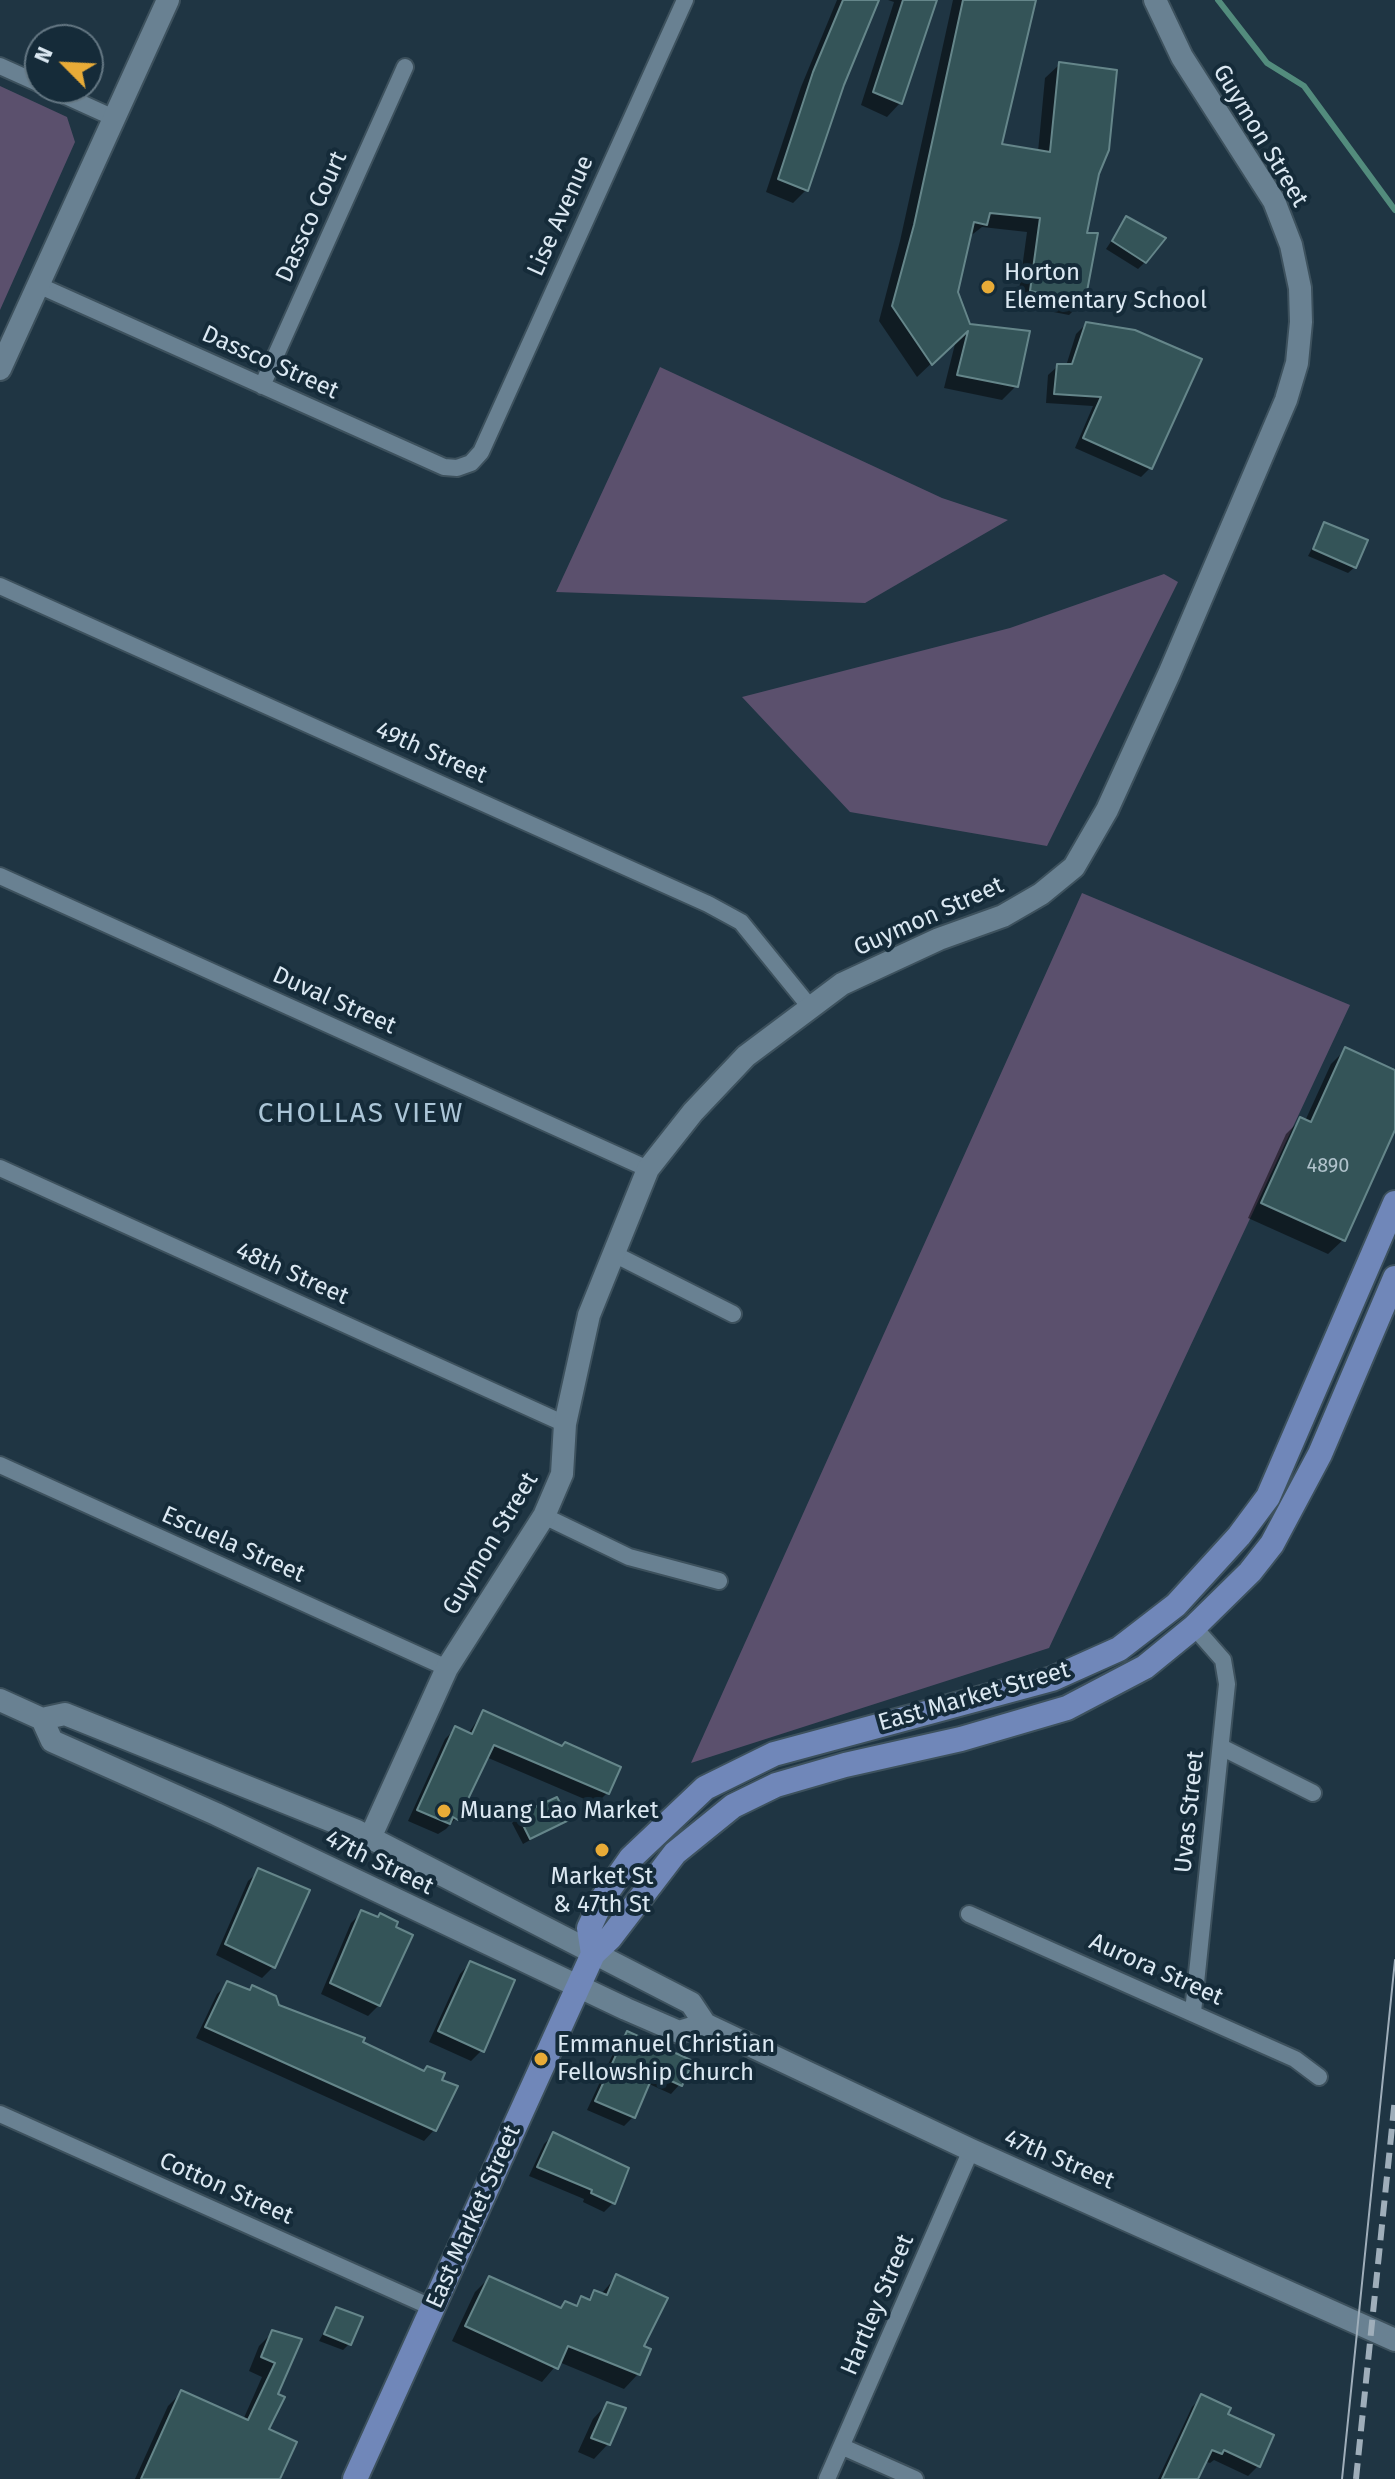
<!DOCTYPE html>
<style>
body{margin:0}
#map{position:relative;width:1395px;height:2479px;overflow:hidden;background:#1f3543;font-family:"Fira Sans",sans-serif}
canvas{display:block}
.north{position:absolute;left:24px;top:24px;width:80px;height:80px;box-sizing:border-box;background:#152b39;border:2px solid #647783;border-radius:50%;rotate:294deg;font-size:22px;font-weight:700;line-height:32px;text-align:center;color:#dbe8f2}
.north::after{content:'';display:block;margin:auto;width:28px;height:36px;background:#e8ab37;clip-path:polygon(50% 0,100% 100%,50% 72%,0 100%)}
</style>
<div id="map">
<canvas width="1395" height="2479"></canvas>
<div class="north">N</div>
</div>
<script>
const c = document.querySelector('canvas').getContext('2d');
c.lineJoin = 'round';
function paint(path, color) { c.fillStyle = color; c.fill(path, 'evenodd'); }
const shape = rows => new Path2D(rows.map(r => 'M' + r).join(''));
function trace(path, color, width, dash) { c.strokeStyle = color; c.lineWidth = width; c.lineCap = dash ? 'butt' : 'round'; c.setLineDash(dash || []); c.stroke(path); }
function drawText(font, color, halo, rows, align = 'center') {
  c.font = font + ' "Fira Sans",sans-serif'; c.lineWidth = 8; c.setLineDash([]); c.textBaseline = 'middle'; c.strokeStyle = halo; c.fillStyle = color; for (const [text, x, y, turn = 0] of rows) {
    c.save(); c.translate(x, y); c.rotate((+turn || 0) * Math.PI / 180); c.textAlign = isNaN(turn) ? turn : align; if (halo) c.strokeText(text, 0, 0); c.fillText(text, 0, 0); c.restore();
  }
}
paint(shape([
 [0,86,67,117,75,142,0,310],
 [660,367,942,498,1008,520,865,603,556,592],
 [1164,574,1178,582,1047,846,850,812,742,697,1010,628],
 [1082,893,1350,1005,1049,1648,691,1763]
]), '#5b506d');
paint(shape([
 [837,0,877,0,842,84,806,190,793,203,766,192,801,87],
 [888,0,933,0,900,103,887,117,861,105,894,2],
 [953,0,1034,0,1000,145,1038,152,1045,78,1060,64,1097,174,1084,235,1083,301,1069,315,1017,305,1027,232,982,227,969,237,956,293,969,326,1016,386,1002,400,944,388,956,340,917,377,879,321,900,241],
 [1126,219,1145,262,1138,269,1106,249],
 [1086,324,1150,468,1141,477,1075,448,1093,406,1046,403,1048,375,1058,366,1066,366,1076,334],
 [1325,524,1355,567,1348,573,1308,556],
 [1345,1050,1395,1072,1395,1125,1343,1240,1328,1254,1248,1218,1286,1134,1301,1119,1305,1121,1331,1064],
 [483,1712,607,1793,596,1804,486,1757,456,1818,446,1829,438,1834,408,1821,445,1739,455,1729,468,1734],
 [519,1816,566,1820,523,1844,512,1823],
 [259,1871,308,1891,273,1967,262,1978,216,1955,248,1881],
 [362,1912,379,2005,368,2016,321,1994,351,1923],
 [470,1963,482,2050,471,2061,429,2042,460,1974],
 [228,1984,248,1992,253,1987,277,2007,422,2072,427,2068,434,2130,424,2141,196,2038,217,1994],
 [628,2034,680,2084,671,2094,647,2083,633,2117,624,2126,587,2110,618,2043],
 [553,2135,613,2203,604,2212,583,2202,584,2199,529,2176,544,2144],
 [617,2276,642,2347,638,2374,624,2389,559,2362,542,2382,452,2341,475,2292,489,2278,559,2310,565,2303,574,2307,582,2299,586,2301,595,2292,601,2294],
 [337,2309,349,2344,343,2350,319,2341],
 [273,2332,299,2340,275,2395,266,2430,278,2479,135,2479,168,2406,182,2392,243,2420,262,2377,249,2371,259,2346],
 [1202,2397,1225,2415,1258,2466,1248,2476,1214,2460,1210,2463,1204,2461,1196,2479,1158,2479,1192,2407],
 [607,2404,623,2410,608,2444,594,2459,578,2452,593,2419]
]), '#0007');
trace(shape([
 [1218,0,1267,63,1304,86,1395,210]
]), '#538c7d', 6);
const building = shape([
 [843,0,879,0,844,85,808,191,778,179,813,72,843,0],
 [903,0,937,0,902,104,873,92,903,0],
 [963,0,1036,0,1002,144,1050,152,1059,62,1117,70,1109,150,1099,174,1087,233,1098,233,1085,302,1030,291,1040,218,990,213,987,225,974,222,958,292,970,324,1030,331,1018,387,957,375,968,331,932,365,892,306,914,225,963,0],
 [1126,216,1166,238,1146,263,1112,241,1126,216],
 [1086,322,1135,330,1202,359,1152,469,1083,438,1101,397,1054,394,1057,364,1072,364,1086,322],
 [1324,522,1368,540,1356,568,1313,549,1324,522],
 [1345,1047,1395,1070,1395,1130,1345,1241,1261,1203,1300,1117,1311,1122,1345,1047],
 [483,1710,562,1746,565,1742,621,1767,609,1794,494,1745,458,1820,453,1817,450,1824,417,1810,455,1726,472,1734,483,1710],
 [557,1797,569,1820,530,1839,518,1815,557,1797],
 [258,1868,310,1890,275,1968,225,1944,258,1868],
 [361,1910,378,1917,380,1913,398,1922,396,1927,413,1935,380,2006,330,1983,361,1910],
 [470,1961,515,1980,484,2052,438,2031,470,1961],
 [227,1981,250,1990,252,1985,276,1996,279,2005,365,2038,363,2042,424,2071,427,2066,445,2073,442,2080,458,2086,436,2131,205,2027,227,1981],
 [627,2031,693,2061,682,2086,654,2073,635,2118,595,2101,627,2031],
 [553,2132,629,2168,615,2204,591,2193,592,2190,537,2167,553,2132],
 [616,2274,668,2298,644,2346,651,2349,640,2375,568,2346,558,2369,465,2326,489,2276,561,2308,565,2301,577,2306,581,2296,590,2300,594,2290,607,2295,616,2274],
 [336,2307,363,2317,351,2345,324,2334,336,2307],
 [272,2330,302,2339,278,2394,285,2397,269,2429,297,2442,280,2479,141,2479,181,2390,248,2420,275,2363,261,2357,272,2330],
 [1201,2394,1231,2408,1228,2414,1274,2435,1260,2467,1224,2450,1222,2454,1212,2450,1198,2479,1162,2479,1201,2394],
 [607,2402,626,2408,610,2445,591,2438,607,2402]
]);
paint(building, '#345458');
trace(building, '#65868a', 2);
const street = shape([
 [0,66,40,84],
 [48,88,114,118],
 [38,285,444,467,457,468,471,463,481,452,685,0],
 [262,386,405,67],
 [0,586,708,904,741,922,810,1007],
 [0,876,648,1169],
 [0,1168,565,1424],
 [612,1253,733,1314],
 [0,1465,447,1668],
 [544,1516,629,1557,719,1581],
 [1221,1747,1313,1793],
 [969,1914,1295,2059,1319,2077],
 [1193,2012,1227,1684,1223,1660,1194,1627],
 [0,2114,433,2308],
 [843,2447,915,2479],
 [827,2479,971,2150]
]);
const secondary = shape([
 [0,369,168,0],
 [0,1700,42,1719,65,1714,357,1831,691,2003,705,2024,711,2027,971,2150,1395,2340],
 [42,1719,52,1741,216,1814,626,2009,679,2032,705,2024],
 [370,1838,447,1668,544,1516,562,1474,565,1424,589,1315,648,1169,693,1112,746,1056,842,984,939,939,1003,916,1041,894,1074,867,1107,810,1169,674,1286,400,1297,363,1301,322,1300,288,1291,245,1274,201,1182,57,1155,0]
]);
const primary = shape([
 [593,1954,589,1928,603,1898,631,1858,705,1788,774,1754,1052,1679,1119,1649,1176,1605,1239,1536,1268,1497,1395,1203],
 [355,2479,593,1954,610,1938,675,1853,733,1806,776,1785,845,1765,961,1739,1067,1708,1145,1667,1194,1627,1250,1572,1272,1544,1320,1454,1395,1278]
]);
trace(street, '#3d515d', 20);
trace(secondary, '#3d515d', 26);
trace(primary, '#3d515d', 28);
trace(street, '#698192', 16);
trace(secondary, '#698192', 22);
trace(primary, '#7087b9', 24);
trace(shape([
 [1342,2479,1395,1960]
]), '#9faeba', 2);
trace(shape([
 [1356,2479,1395,2098]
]), '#9faeba', 6, [16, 8]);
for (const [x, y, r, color] of [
 [988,287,8,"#e8ab37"],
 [444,1811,8,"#e8ab37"],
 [602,1850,8,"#e8ab37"],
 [541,2059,8,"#e8ab37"]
]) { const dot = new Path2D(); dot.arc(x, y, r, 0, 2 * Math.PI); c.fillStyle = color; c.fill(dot); trace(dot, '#152b39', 3); }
drawText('20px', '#b1c3cc', null, [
 ["4890",1328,1166]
]);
drawText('24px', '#dbe8f2', '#152b39', [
 ["Guymon Street",1260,136,59],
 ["Lise Avenue",561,216,-66],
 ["Dassco Court",312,217,-66],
 ["Dassco Street",270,363,24],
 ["49th Street",431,753,24],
 ["Guymon Street",929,917,-24],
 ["Duval Street",334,1001,24],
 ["48th Street",292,1274,24],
 ["Guymon Street",491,1544,-59],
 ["Escuela Street",233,1545,24],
 ["East Market Street",974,1697,-16],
 ["Uvas Street",1190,1812,-84],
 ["47th Street",379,1863,26],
 ["Aurora Street",1156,1970,24],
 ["47th Street",1059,2160,23],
 ["Cotton Street",226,2189,24],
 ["East Market Street",474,2217,-66],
 ["Hartley Street",878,2305,-67]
]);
drawText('24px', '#dbe8f2', '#152b39', [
 ["Horton",1004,273],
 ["Elementary School",1004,301],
 ["Muang Lao Market",460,1811],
 ["Market St",602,1877,"center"],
 ["& 47th St",602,1905,"center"],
 ["Emmanuel Christian",557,2045],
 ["Fellowship Church",557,2073]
], 'left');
c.letterSpacing = '2px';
drawText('28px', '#abc5d7', '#152b39', [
 ["CHOLLAS VIEW",361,1114]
]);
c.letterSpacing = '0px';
</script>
